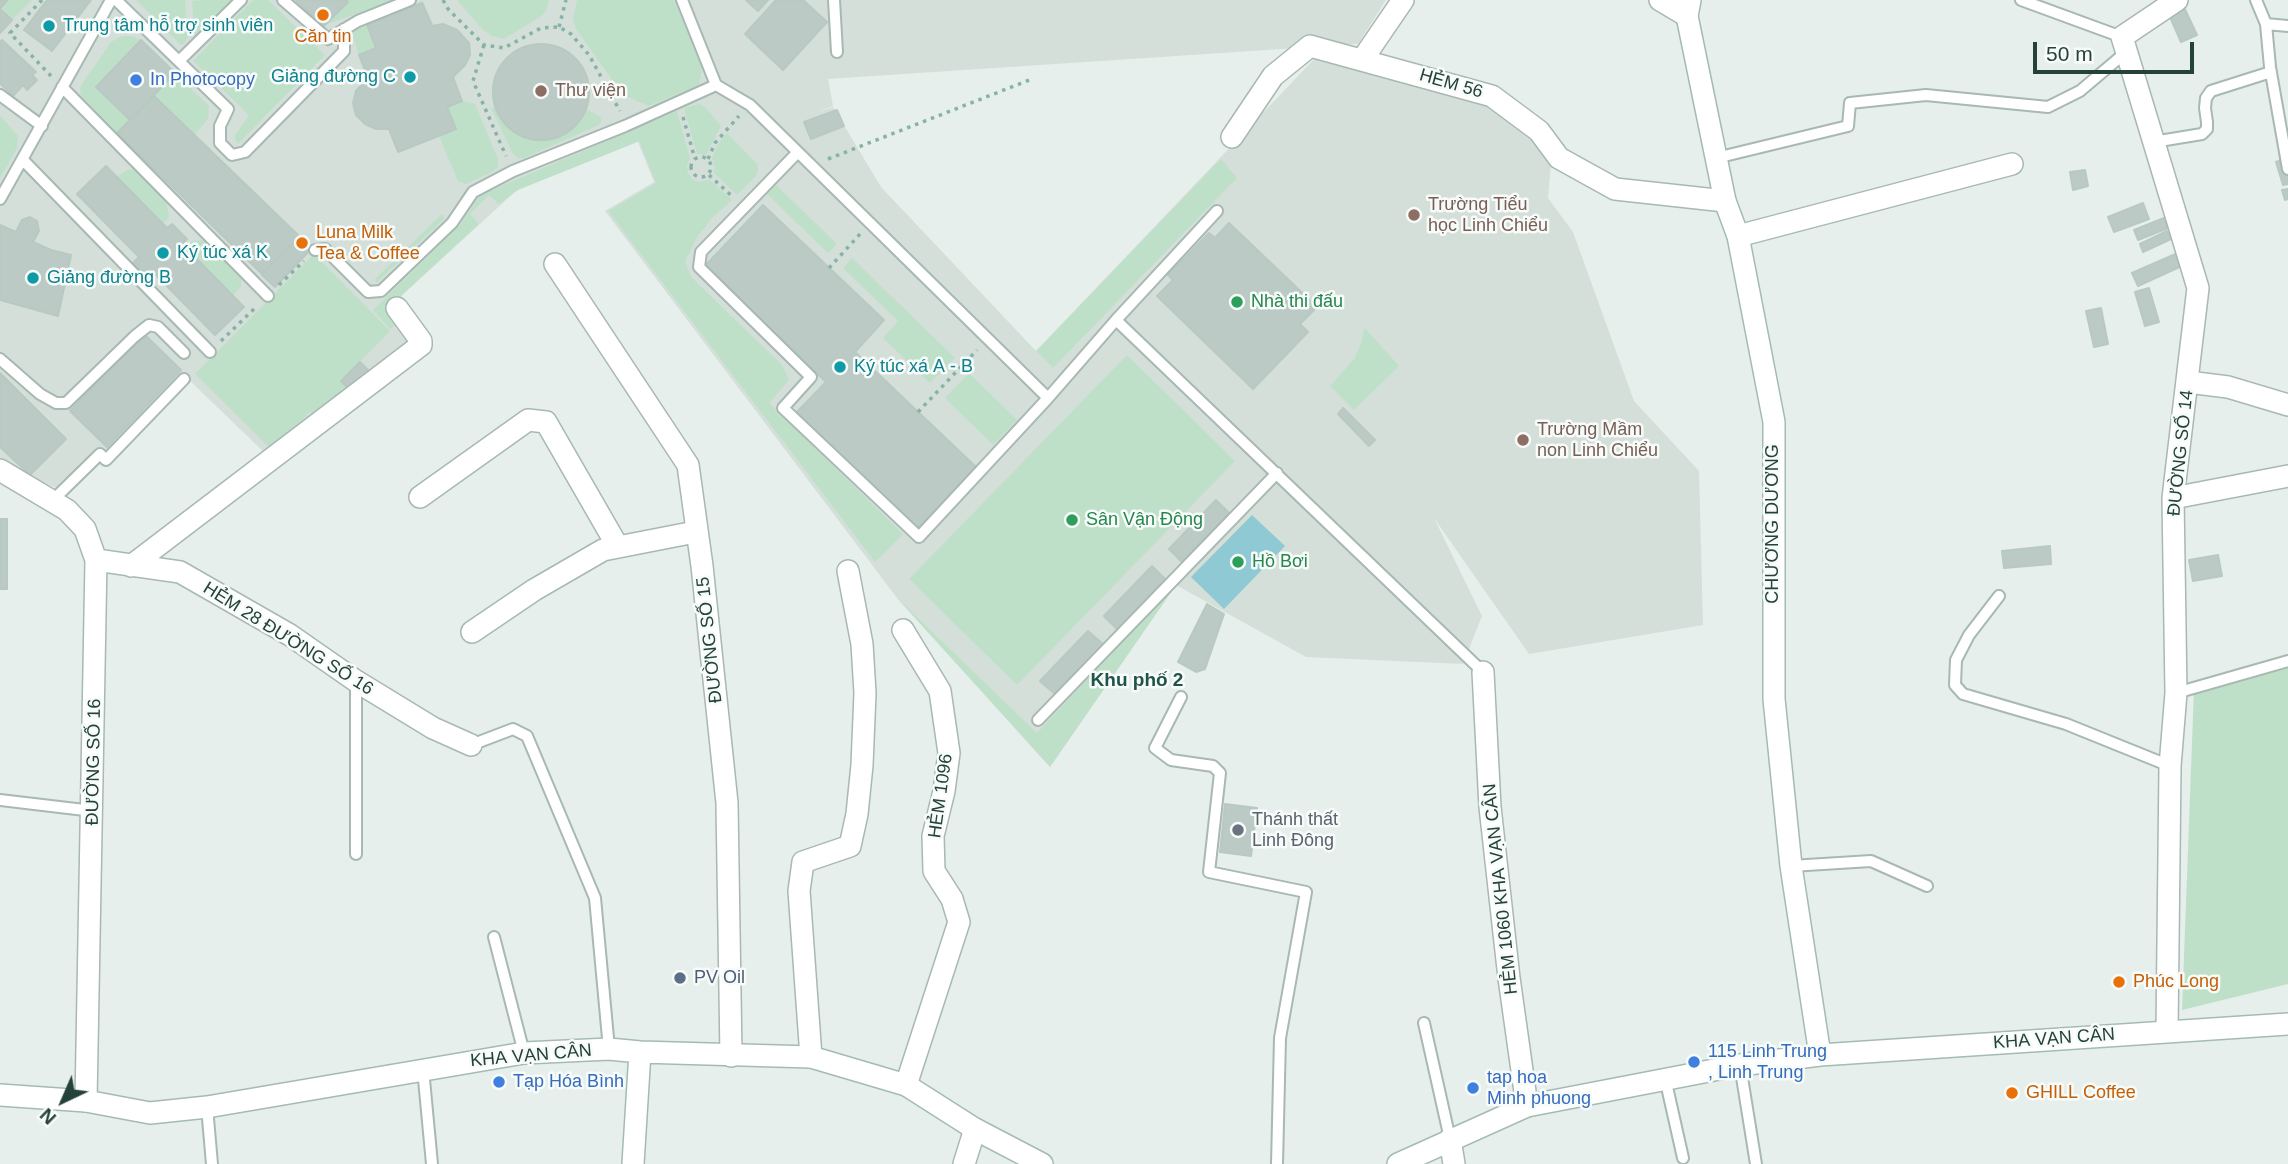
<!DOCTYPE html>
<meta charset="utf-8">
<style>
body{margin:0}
#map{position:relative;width:2288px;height:1164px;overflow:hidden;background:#e6efeb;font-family:Arial,sans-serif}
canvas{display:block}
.north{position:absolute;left:28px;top:1066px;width:70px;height:70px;-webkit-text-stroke:5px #f7fbf9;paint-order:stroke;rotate:224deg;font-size:19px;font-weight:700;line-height:28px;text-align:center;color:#24423a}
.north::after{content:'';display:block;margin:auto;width:24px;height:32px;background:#24423a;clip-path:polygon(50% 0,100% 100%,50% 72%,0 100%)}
.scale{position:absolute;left:2033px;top:42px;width:161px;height:32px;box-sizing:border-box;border:4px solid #24423a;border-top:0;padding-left:9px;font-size:21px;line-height:24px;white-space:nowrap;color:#24423a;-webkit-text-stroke:5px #f7fbf9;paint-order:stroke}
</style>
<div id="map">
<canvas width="2288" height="1164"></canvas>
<div class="north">N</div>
<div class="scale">50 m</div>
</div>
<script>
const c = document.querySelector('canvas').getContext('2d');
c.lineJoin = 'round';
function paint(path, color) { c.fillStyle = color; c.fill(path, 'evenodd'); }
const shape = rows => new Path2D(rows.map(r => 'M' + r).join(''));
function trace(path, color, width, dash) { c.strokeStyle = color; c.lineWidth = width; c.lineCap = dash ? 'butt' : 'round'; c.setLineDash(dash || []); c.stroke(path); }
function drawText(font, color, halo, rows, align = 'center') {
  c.font = font + ' Arial,sans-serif'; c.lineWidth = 5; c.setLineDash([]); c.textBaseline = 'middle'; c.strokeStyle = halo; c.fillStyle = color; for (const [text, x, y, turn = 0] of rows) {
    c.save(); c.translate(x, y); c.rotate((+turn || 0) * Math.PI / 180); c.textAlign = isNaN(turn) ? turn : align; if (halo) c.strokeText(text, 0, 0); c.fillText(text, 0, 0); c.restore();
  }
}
paint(shape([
 [0,0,1386,0,1358,44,828,79,833,106,815,113,833,107,881,187,1036,351,1319,54,1492,103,1538,137,1551,163,1548,198,1573,232,1634,401,1699,471,1703,625,1529,654,1434,518,1482,616,1463,664,1306,657,1176,585,1050,767,897,598,605,211,654,182,638,142,517,190,388,308,418,343,268,456,186,377,66,492,0,464]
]), '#d4dfda');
paint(shape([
 [10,0,32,0,12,20,2,10],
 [136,0,185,0,188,36,184,44,180,44],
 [200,0,232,0,195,38,192,1],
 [253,0,268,0,325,55,238,144,234,137,248,117,247,113,193,61],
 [346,0,396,0,327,24,348,2],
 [457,0,549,0,546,11,540,17,504,39,492,36,482,29],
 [577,0,674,0,702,68,699,85,648,106,622,94,576,29,573,19],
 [423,1,434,26,432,26,422,3,367,25,376,48,359,55,351,31],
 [122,36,132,36,141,40,96,86,130,120,117,133,81,98,80,87,111,42],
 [175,73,209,106,208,119,194,135,154,96],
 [462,101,475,104,498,159,498,167,492,172,466,184,458,181,439,136,447,107],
 [699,104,706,108,721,126,706,155,697,154,684,108],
 [495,107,500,117,517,134,540,140,563,135,573,128,586,109,601,117,602,120,599,125,524,158,518,158,513,154,491,108],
 [677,111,690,159,687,165,688,173,693,180,700,182,709,179,732,200,713,217,697,237,685,262,692,278,782,365,789,380,769,403,903,534,875,562,608,211,656,183,639,141,518,190,499,204,489,195,470,214,479,224,388,308,399,323,390,329,373,310,461,224,480,195],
 [0,115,18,136,17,148,0,178],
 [727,133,757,164,758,170,756,176,737,195,714,173,715,167,712,159,717,146],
 [1221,159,1237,178,1053,368,1036,351],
 [129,169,135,171,166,201,169,217,163,224,117,177],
 [775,184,837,244,828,253,766,193],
 [441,215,443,215,444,219,376,283,375,279],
 [201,240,207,241,241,275,241,287,233,295,187,248,192,241],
 [314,254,390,331,341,381,352,392,317,419,310,412,272,450,195,374],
 [852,258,955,358,930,383,883,338,898,321,843,268],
 [1364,327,1399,366,1354,410,1330,386,1355,358,1363,337],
 [1127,355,1235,461,1017,685,909,579],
 [969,373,1017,420,993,445,945,398],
 [1176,585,1050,767,897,598,1037,733],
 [2288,662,2288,984,2182,1010,2194,689]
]), '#bfe0c8');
paint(shape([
 [1252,515,1285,546,1224,609,1191,577]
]), '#8ec9d4');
const building = shape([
 [0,0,8,0,0,9,12,20,0,33,0,0],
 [47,0,91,0,52,51,24,30,47,0],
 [296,0,346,0,348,2,323,27,296,0],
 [746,0,768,0,758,11,746,0],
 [776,0,803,0,827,22,783,70,745,34,776,0],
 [422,3,432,26,443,24,457,30,469,43,470,55,465,65,453,77,462,101,447,107,456,129,398,152,389,129,376,129,365,124,356,115,353,103,356,91,368,78,359,55,376,48,367,25,422,3],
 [2182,3,2197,35,2181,42,2167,10,2182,3],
 [2,40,36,72,32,75,37,80,27,90,23,85,13,96,0,83,0,42,2,40],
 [141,40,175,73,130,120,96,87,141,40],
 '493 92a48 48 0 1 1 96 0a48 48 0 1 1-96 0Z',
 [154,96,299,236,262,274,117,133,154,96],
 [837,110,844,126,811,139,804,122,837,110],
 [2287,158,2288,184,2283,185,2276,162,2287,158],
 [106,166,167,228,172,224,187,239,182,244,244,307,215,335,154,273,149,278,133,263,139,257,77,194,106,166],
 [2085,170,2088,186,2073,190,2070,172,2085,170],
 [2288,189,2288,199,2285,200,2282,190,2288,189],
 [2143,203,2149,219,2114,232,2108,217,2143,203],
 [763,205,884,320,855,352,976,467,918,528,796,413,826,382,705,266,763,205],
 [30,217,37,221,39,231,33,242,51,250,71,255,58,316,0,300,0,225,16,232,22,220,30,217],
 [2164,218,2168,228,2138,240,2134,230,2164,218],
 [1229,223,1317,307,1300,324,1308,332,1253,389,1157,296,1173,280,1168,275,1209,233,1215,238,1229,223],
 [2167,231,2171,239,2143,252,2140,244,2167,231],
 [299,236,312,248,275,287,262,275,299,236],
 [2180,252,2186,264,2138,286,2132,273,2180,252],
 [2149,288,2159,322,2145,326,2135,292,2149,288],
 [2101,308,2108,344,2094,347,2086,311,2101,308],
 [144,334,181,370,107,447,70,411,144,334],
 [360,362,370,372,351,391,341,381,360,362],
 [0,373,66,439,30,475,0,447,0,373],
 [1343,408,1375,440,1369,446,1338,414,1343,408],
 [1216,500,1230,514,1183,563,1169,549,1216,500],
 [0,519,7,519,7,589,0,589,0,519],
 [2050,546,2051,564,2004,568,2002,551,2050,546],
 [2218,555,2222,576,2193,581,2189,560,2218,555],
 [1152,566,1166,580,1118,630,1104,616,1152,566],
 [1207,604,1224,614,1205,669,1196,672,1178,662,1207,604],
 [1088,631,1104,645,1056,695,1040,681,1088,631],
 [1225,804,1257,808,1251,856,1220,852,1225,804]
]);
paint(building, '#bbcac4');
trace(building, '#b8c9c2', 2);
const lane = shape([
 [116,0,228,109,220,126,220,143,232,155,245,152,344,51,344,29],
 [283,0,328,39,358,21,410,0],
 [682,0,716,85,750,105,1048,398,919,537,783,408,811,377,699,267,701,252,797,153],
 [834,0,837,52],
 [2021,0,2122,37],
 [2256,0,2266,24,2270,67,2288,169],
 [2266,24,2288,26],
 [180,60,241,0],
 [62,87,268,296],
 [0,95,42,126],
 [2153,142,2202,134,2207,129,2207,122,2205,108,2206,98,2211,91,2271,72],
 [1716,158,1848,126,1850,103,1926,95,2048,107,2080,91,2125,53],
 [23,160,210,352],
 [0,199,111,0],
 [315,250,325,249,368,292,381,291,452,223,473,192,513,171,625,126,716,85],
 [1116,320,1483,672],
 [0,359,40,394,56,403,66,403,135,336,149,325,158,327,184,353],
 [1048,398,1116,320,1217,211],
 [52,501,100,454,106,460,184,379],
 [1999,596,1969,635,1956,660,1955,685,1963,694,2066,724,2170,766],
 [2176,693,2288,661],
 [1181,697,1155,748,1171,760,1213,766,1220,773,1209,872,1306,892,1280,1038,1277,1164],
 [1038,720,1277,473],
 [471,745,513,729,527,736,595,898,609,1049],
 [0,800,93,811],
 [356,854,356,682],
 [1791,866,1871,861,1927,886],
 [494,937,524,1053],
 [1424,1023,1450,1139],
 [1740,1065,1756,1164],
 [423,1069,432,1164],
 [1665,1078,1683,1158],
 [207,1107,212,1164]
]);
const street = shape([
 [1660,0,1687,16],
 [1362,60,1403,0],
 [1232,137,1273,76,1310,46,1492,96,1539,131,1559,158,1615,189,1725,201],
 [1738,236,2012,164],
 [555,264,688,465,702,566,727,803,731,1056],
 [2188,382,2228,387,2288,405],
 [0,470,67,510,85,529,96,560,86,1101],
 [420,497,528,420,546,422,618,547],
 [2173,498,2288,476],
 [96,560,180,572,290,635,356,681,433,728,471,745],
 [131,566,421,345,421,341,397,308],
 [903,630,940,691,949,753,944,791,933,836,934,871,952,899,959,922,906,1085],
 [472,632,534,590,603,550,695,532],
 [1483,672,1490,807,1509,978,1527,1106],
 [2167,1031,2170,766,2176,693,2173,498,2198,288,2122,37,2177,0],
 [811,1057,799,891,803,862,850,846,857,814,862,765,865,693,862,644,848,571],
 [1450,1139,1454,1164],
 [964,1164,975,1129]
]);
const secondary = shape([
 [1690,0,1687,16,1725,201,1738,236,1774,422,1774,699,1791,866,1820,1055],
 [0,1095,86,1101,150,1113,207,1107,524,1053,609,1049,640,1052,811,1057,906,1085,975,1129,1042,1164],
 [633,1164,640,1052],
 [1398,1164,1527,1106,1740,1065,1820,1055,2288,1024]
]);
trace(lane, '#a8b8b2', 14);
trace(street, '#a8b8b2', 24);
trace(secondary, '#a4bbb3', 24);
trace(shape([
 [42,0,10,33,51,76],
 [443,0,448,9,484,45,504,48,541,28,559,27,571,34,589,55,620,111],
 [559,27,566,0],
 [484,45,473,81,506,156],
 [683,117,695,159],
 '691 167a10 10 0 1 1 20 0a10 10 0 1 1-20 0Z',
 [708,159,715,143,739,116],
 [828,159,1032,79],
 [709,175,733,197],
 [829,268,861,233],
 [279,285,304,261],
 [221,341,256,307],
 [918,412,977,350]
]), '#86b3a5', 3.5, [3.5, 5]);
trace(lane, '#fff', 10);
trace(street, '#fff', 21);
trace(secondary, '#fff', 21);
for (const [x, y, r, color] of [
 [323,15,7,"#e8710a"],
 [49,26,7,"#0f9aa8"],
 [410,77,7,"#0f9aa8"],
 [136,80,7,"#3f7fe0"],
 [541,91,7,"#8d6e63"],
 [1414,215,7,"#8d6e63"],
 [302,243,7,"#e8710a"],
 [163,253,7,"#0f9aa8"],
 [33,278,7,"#0f9aa8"],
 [1237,302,7,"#2e9e5b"],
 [840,367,7,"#0f9aa8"],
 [1523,440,7,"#8d6e63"],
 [1072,520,7,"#2e9e5b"],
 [1238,562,7,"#2e9e5b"],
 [1238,830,7,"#6b7280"],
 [680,978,7,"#5c6f8a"],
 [2119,982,7,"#e8710a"],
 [1694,1062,7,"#3f7fe0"],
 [499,1082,7,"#3f7fe0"],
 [1473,1088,7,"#3f7fe0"],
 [2012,1093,7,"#e8710a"]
]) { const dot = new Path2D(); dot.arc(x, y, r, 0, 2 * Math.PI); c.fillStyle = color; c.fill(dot); trace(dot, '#f7fbf9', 2.5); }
drawText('18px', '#0d838f', '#f7fbf9', [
 ["Trung tâm hỗ trợ sinh viên",63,26],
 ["Giảng đường C",396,77,"right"],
 ["Ký túc xá K",177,253],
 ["Giảng đường B",47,278],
 ["Ký túc xá A - B",854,367]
], 'left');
drawText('18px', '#c56008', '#f7fbf9', [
 ["Căn tin",323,37,"center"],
 ["Luna Milk",316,233],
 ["Tea & Coffee",316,254],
 ["Phúc Long",2133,982],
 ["GHILL Coffee",2026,1093]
], 'left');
drawText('18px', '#366cbe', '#f7fbf9', [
 ["In Photocopy",150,80],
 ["115 Linh Trung",1708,1052],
 [", Linh Trung",1708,1073],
 ["tap hoa",1487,1078],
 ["Minh phuong",1487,1099],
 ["Tạp Hóa Bình",513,1082]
], 'left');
drawText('18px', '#24423a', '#f7fbf9', [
 ["HẺM 56",1451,84,16],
 ["ĐƯỜNG SỐ 14",2181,453,-84],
 ["CHƯƠNG DƯƠNG",1773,524,-90],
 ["HẺM 28 ĐƯỜNG SỐ 16",288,639,32],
 ["ĐƯỜNG SỐ 15",710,640,-96],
 ["ĐƯỜNG SỐ 16",94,762,-89],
 ["HẺM 1096",941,796,-82],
 ["HẺM 1060 KHA VẠN CÂN",1501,889,-96],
 ["KHA VẠN CÂN",2054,1039,-4],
 ["KHA VẠN CÂN",531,1056,-5]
]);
drawText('18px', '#785e54', '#f7fbf9', [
 ["Thư viện",555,91],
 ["Trường Tiểu",1428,205],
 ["học Linh Chiểu",1428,226],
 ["Trường Mầm",1537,430],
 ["non Linh Chiểu",1537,451]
], 'left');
drawText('18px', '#27864d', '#f7fbf9', [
 ["Nhà thi đấu",1251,302],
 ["Sân Vận Động",1086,520],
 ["Hồ Bơi",1252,562]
], 'left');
drawText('18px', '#5b616d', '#f7fbf9', [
 ["Thánh thất",1252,820],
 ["Linh Đông",1252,841]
], 'left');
drawText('18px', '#4e5e75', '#f7fbf9', [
 ["PV Oil",694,978]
], 'left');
drawText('bold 19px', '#1f5548', '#f7fbf9', [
 ["Khu phố 2",1137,681]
]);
</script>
